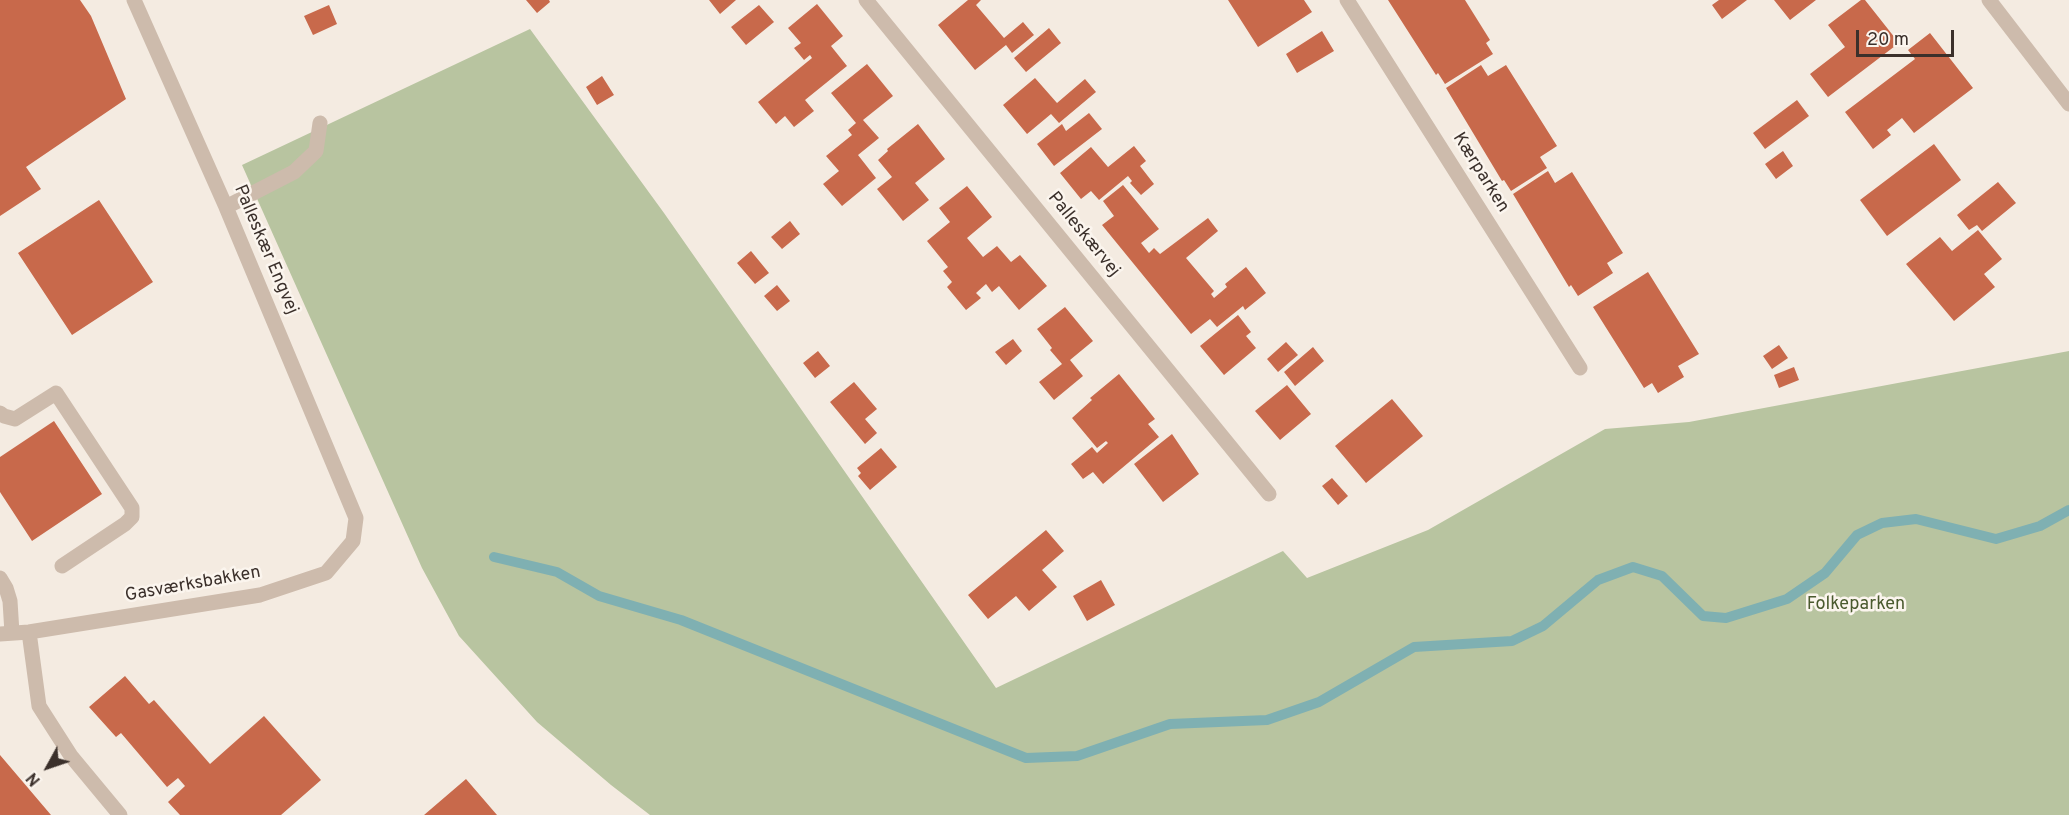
<!DOCTYPE html>
<meta charset="utf-8">
<style>
body{margin:0}
#map{position:relative;width:2069px;height:815px;overflow:hidden;background:#f4ebe1;font-family:Overpass,sans-serif}
canvas{display:block}
.north{position:absolute;left:18px;top:737px;width:60px;height:60px;-webkit-text-stroke:4px #fbf5ee;paint-order:stroke;rotate:230deg;font-size:16px;font-weight:700;line-height:24px;text-align:center;color:#3b302b}
.north::after{content:'';display:block;margin:auto;width:21px;height:27px;background:#3b302b;clip-path:polygon(50% 0,100% 100%,50% 72%,0 100%)}
.scale{position:absolute;left:1856px;top:30px;width:98px;height:27px;box-sizing:border-box;border:3px solid #3b302b;border-top:0;padding-left:8px;font-size:18px;line-height:21px;white-space:nowrap;color:#3b302b;-webkit-text-stroke:4px #fbf5ee;paint-order:stroke}
</style>
<div id="map">
<canvas width="2069" height="815"></canvas>
<div class="north">N</div>
<div class="scale">20 m</div>
</div>
<script>
const c = document.querySelector('canvas').getContext('2d');
c.lineJoin = 'round';
function paint(path, color) { c.fillStyle = color; c.fill(path, 'evenodd'); }
const shape = rows => new Path2D(rows.map(r => 'M' + r).join(''));
function trace(path, color, width, dash) { c.strokeStyle = color; c.lineWidth = width; c.lineCap = dash ? 'butt' : 'round'; c.setLineDash(dash || []); c.stroke(path); }
function drawText(font, color, halo, rows, align = 'center') {
  c.font = font + ' Overpass,sans-serif'; c.lineWidth = 5; c.setLineDash([]); c.textBaseline = 'middle'; c.strokeStyle = halo; c.fillStyle = color; for (const [text, x, y, turn = 0] of rows) {
    c.save(); c.translate(x, y); c.rotate((+turn || 0) * Math.PI / 180); c.textAlign = isNaN(turn) ? turn : align; if (halo) c.strokeText(text, 0, 0); c.fillText(text, 0, 0); c.restore();
  }
}
paint(shape([
 [530,29,664,213,996,688,1283,551,1307,578,1428,530,1605,429,1689,422,2069,351,2069,815,650,815,611,785,537,722,459,636,422,568,242,165]
]), '#b8c4a0');
trace(shape([
 [494,557,557,572,599,596,681,620,1026,758,1077,756,1170,724,1267,720,1319,702,1414,647,1512,641,1543,626,1598,580,1633,567,1662,576,1703,616,1726,618,1787,599,1825,573,1857,535,1882,523,1916,519,1996,539,2040,526,2069,510]
]), '#7fb0b2', 10);
paint(shape([
 [0,0,80,0,91,16,126,99,26,167,41,189,0,216],
 [526,0,549,0,550,2,537,13],
 [709,0,736,0,720,14],
 [968,0,981,0,976,5,1004,38,1023,22,1034,35,1012,53,1006,45,975,70,938,25],
 [1228,0,1304,0,1312,12,1258,47],
 [1388,0,1465,0,1490,40,1486,43,1493,54,1445,84,1438,73,1436,75],
 [1719,0,1747,0,1722,19,1712,5],
 [1774,0,1816,0,1790,20],
 [1861,0,1865,0,1899,43,1828,97,1810,74,1845,47,1828,25],
 [817,4,843,36,831,46,847,66,805,100,814,111,794,127,785,116,776,124,758,102,812,58,810,55,804,60,794,48,801,43,788,28],
 [329,5,337,24,313,35,304,16],
 [759,5,774,22,746,45,731,27],
 [1049,28,1061,43,1026,72,1014,58],
 [1322,31,1334,51,1297,73,1286,54],
 [1930,33,1973,88,1914,133,1902,118,1887,130,1891,135,1873,149,1845,112,1915,59,1908,50],
 [867,64,893,96,863,120,879,138,858,155,876,178,842,206,823,184,839,171,826,156,852,135,848,130,856,123,831,93],
 [1481,65,1488,76,1506,65,1557,146,1540,157,1547,168,1511,191,1504,180,1502,181,1446,88],
 [602,76,614,95,597,105,586,87],
 [1035,78,1057,103,1085,79,1096,92,1059,123,1051,114,1027,134,1003,105],
 [1797,100,1809,116,1765,149,1753,133],
 [1089,113,1102,129,1054,166,1037,144,1062,124,1066,131],
 [918,124,945,159,915,183,929,200,903,221,877,189,892,177,878,160,888,151,887,149],
 [1934,144,1961,180,1887,236,1860,200],
 [1134,146,1146,161,1140,166,1154,184,1141,195,1130,183,1132,181,1128,176,1099,200,1091,191,1081,199,1060,173,1091,147,1108,167],
 [1783,151,1793,166,1776,179,1765,164],
 [1548,171,1555,183,1572,172,1623,253,1607,263,1613,273,1578,296,1571,285,1569,287,1513,194],
 [1998,182,2016,203,1982,231,1977,225,1969,230,1957,215],
 [1123,185,1159,229,1141,243,1149,253,1154,248,1160,254,1208,218,1218,231,1186,258,1214,291,1211,294,1214,298,1227,287,1225,284,1246,267,1266,293,1245,310,1243,306,1217,327,1210,319,1191,334,1102,225,1114,216,1103,201],
 [967,186,992,217,967,238,983,257,997,246,1011,262,1020,255,1047,286,1019,310,999,286,992,292,986,284,976,293,981,298,966,310,947,287,952,282,943,271,948,267,927,241,950,222,939,208],
 [99,200,153,282,72,335,18,253],
 [790,221,800,234,782,249,771,237],
 [1978,230,2002,259,1984,274,1995,287,1954,321,1906,264,1940,237,1952,251],
 [751,251,769,273,755,284,737,263],
 [1648,272,1699,354,1678,366,1684,377,1658,393,1652,383,1644,388,1593,307],
 [777,285,790,301,777,311,764,296],
 [1065,307,1093,341,1070,360,1083,376,1054,400,1039,382,1062,364,1050,350,1052,348,1037,329],
 [1238,315,1251,332,1246,336,1256,348,1224,375,1200,346],
 [1013,339,1022,351,1006,365,995,352],
 [1286,342,1298,355,1278,372,1267,359],
 [1779,345,1788,358,1772,369,1763,356],
 [1313,347,1324,361,1295,386,1284,372],
 [818,351,830,366,815,378,803,363],
 [1794,367,1799,380,1779,388,1774,375],
 [1119,374,1155,419,1148,424,1159,437,1103,484,1093,472,1083,479,1071,464,1092,447,1097,453,1108,443,1106,441,1097,448,1072,418,1092,400,1090,398],
 [854,382,877,409,865,419,877,433,865,444,830,402],
 [1287,385,1311,414,1280,440,1255,411],
 [1392,399,1423,436,1366,483,1335,446],
 [54,421,102,494,32,541,0,492,0,457],
 [1172,434,1199,474,1163,502,1134,464],
 [881,448,897,467,870,490,858,476,861,473,857,468],
 [1332,478,1348,496,1338,505,1322,486],
 [1046,530,1064,551,1042,570,1057,587,1029,611,1016,596,988,619,968,595],
 [1101,580,1115,605,1087,621,1073,596],
 [125,676,149,704,154,700,210,764,264,716,321,780,281,815,180,815,168,802,185,786,178,778,167,787,121,733,116,737,89,707],
 [0,755,51,815,0,815],
 [466,779,497,815,424,815]
]), '#c8694b');
trace(shape([
 [866,0,1269,494],
 [1347,0,1580,368],
 [1989,0,2069,104],
 [226,207,294,172,316,151,320,123],
 [0,413,4,416,15,419,56,393,132,508,132,517,125,524,62,566],
 [0,578,6,588,10,601,12,633],
 [29,632,39,706,71,756,120,815],
 [0,634,29,632,260,595,326,573,353,541,356,518,226,207,134,0]
]), '#cdbbac', 15);
drawText('18px', '#3b302b', '#fbf5ee', [
 ["Kærparken",1480,173,58],
 ["Palleskærvej",1083,235,51],
 ["Palleskær Engvej",265,250,67],
 ["Gasværksbakken",193,585,-10]
]);
drawText('18px', '#4a5a2e', '#fbf5ee', [
 ["Folkeparken",1856,605]
]);
</script>
